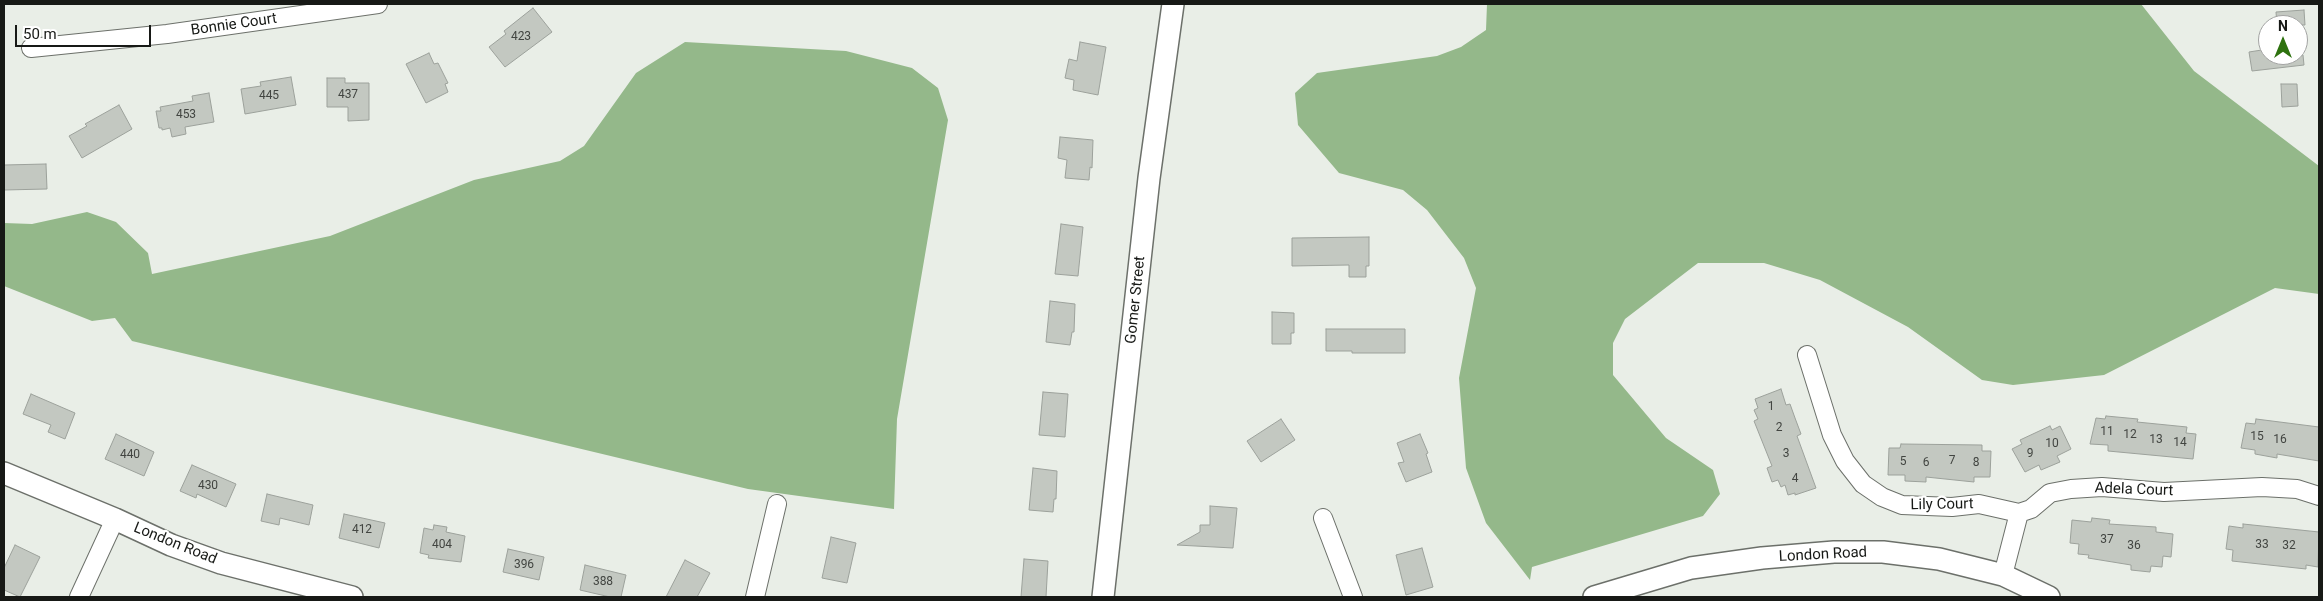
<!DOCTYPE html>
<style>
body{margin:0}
#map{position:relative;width:2323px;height:601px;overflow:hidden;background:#e9eee7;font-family:Roboto,sans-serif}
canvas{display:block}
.frame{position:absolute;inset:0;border:5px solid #171916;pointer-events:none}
.north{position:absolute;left:2258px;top:15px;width:50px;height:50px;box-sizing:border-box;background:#fff;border:1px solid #a2a3a2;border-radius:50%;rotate:0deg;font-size:14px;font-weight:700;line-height:20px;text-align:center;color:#171916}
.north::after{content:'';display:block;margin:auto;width:18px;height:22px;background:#2e720f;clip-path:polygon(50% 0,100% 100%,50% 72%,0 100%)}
.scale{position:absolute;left:15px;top:25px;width:136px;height:22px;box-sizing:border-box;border:2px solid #171916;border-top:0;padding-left:6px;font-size:15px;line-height:18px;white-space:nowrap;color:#171916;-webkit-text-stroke:4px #fff;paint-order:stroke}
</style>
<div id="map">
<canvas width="2323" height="601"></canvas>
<div class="frame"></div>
<div class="north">N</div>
<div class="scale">50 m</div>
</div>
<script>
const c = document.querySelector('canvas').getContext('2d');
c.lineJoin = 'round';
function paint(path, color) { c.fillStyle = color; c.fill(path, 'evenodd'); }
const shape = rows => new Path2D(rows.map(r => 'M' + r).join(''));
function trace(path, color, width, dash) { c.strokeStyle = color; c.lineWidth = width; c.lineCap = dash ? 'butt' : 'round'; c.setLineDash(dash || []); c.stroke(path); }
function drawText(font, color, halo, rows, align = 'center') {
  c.font = font + ' Roboto,sans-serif'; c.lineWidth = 4.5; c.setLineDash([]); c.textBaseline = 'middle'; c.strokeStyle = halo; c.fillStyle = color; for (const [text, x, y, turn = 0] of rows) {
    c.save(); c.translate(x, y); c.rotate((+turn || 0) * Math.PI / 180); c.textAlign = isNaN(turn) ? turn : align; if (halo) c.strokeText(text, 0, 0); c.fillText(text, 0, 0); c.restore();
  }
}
paint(shape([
 [1487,4,2141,4,2194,71,2319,166,2319,294,2275,288,2104,375,2013,385,1982,380,1908,327,1820,280,1764,263,1698,263,1625,319,1613,343,1613,375,1666,438,1713,470,1720,494,1703,516,1532,567,1530,580,1486,523,1466,468,1459,378,1476,288,1464,258,1427,210,1403,190,1339,173,1298,125,1295,93,1317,73,1437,56,1461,47,1486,30],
 [685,42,846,51,912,68,938,88,948,120,897,419,894,509,748,489,132,341,115,318,92,321,4,286,4,223,32,224,87,212,116,222,148,253,152,274,330,236,474,180,560,161,584,146,636,73]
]), '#94b88a');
const building = shape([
 [533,8,552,32,505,67,489,47,506,34,504,31,533,8],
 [2304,10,2305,25,2277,25,2276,12,2304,10],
 [1080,42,1106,47,1098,95,1073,90,1074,80,1065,78,1069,59,1077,61,1080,42],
 [2268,49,2268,55,2303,55,2304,65,2252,71,2249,52,2268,49],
 [429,53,434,64,438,63,448,83,445,84,448,92,426,103,406,64,429,53],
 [291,77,296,105,245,114,241,89,261,86,260,82,291,77],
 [327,78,345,78,345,83,369,83,369,120,348,121,348,107,327,107,327,78],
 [2281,84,2297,84,2298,106,2282,107,2281,84],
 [209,93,214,122,185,127,186,134,172,137,170,128,162,130,162,128,159,128,156,111,161,111,160,107,193,101,192,96,209,93],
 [119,105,132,129,82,158,69,136,87,126,85,124,119,105],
 [1060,137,1093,140,1092,168,1090,167,1089,180,1065,178,1067,160,1058,158,1060,137],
 [46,164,47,189,4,190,4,165,46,164],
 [1061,224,1083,227,1078,276,1055,274,1061,224],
 [1369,237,1369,266,1366,266,1366,277,1349,277,1349,265,1292,266,1292,238,1369,237],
 [1050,301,1075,304,1074,332,1072,332,1070,345,1046,342,1050,301],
 [1272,312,1294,313,1294,333,1291,333,1291,344,1272,344,1272,312],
 [1326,329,1405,329,1405,353,1352,353,1352,351,1326,351,1326,329],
 [1781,389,1786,405,1790,404,1795,418,1801,434,1797,436,1816,488,1795,495,1795,493,1788,495,1785,485,1781,487,1778,480,1772,482,1767,468,1772,466,1754,421,1758,419,1754,410,1758,408,1755,399,1781,389],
 [1043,392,1068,394,1065,437,1039,435,1043,392],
 [31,394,75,413,65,439,48,432,51,425,23,414,31,394],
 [2106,416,2138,419,2137,422,2187,427,2186,433,2196,434,2193,459,2108,451,2108,445,2090,444,2096,418,2105,419,2106,416],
 [1281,419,1295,440,1261,462,1247,441,1281,419],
 [2256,419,2319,427,2319,461,2277,454,2277,458,2255,454,2255,450,2241,448,2246,423,2255,424,2256,419],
 [2050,426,2052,430,2060,426,2071,449,2057,456,2060,462,2041,470,2039,465,2025,472,2012,449,2022,444,2020,440,2050,426],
 [116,434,154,452,144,476,105,459,116,434],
 [1420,434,1428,453,1426,454,1432,472,1406,482,1398,463,1404,462,1397,443,1420,434],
 [1901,444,1982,445,1982,451,1991,451,1990,477,1974,477,1974,482,1926,477,1926,482,1905,481,1905,475,1888,475,1889,448,1900,448,1901,444],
 [192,465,236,484,226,507,197,494,196,498,180,491,192,465],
 [1033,468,1057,471,1056,499,1054,499,1053,512,1029,510,1033,468],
 [267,494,313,505,309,525,280,518,279,525,261,521,267,494],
 [1210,506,1237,508,1233,548,1177,545,1200,532,1200,525,1210,525,1210,506],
 [344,514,385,523,379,548,339,538,344,514],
 [2092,518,2110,520,2109,524,2156,527,2156,532,2173,534,2171,557,2163,556,2162,567,2151,566,2150,572,2131,570,2131,565,2088,558,2089,555,2078,554,2079,544,2070,543,2072,520,2091,522,2092,518],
 [2243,524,2319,532,2318,567,2306,565,2306,569,2232,561,2233,550,2226,549,2229,526,2243,528,2243,524],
 [434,525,447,527,446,532,465,536,461,562,428,558,429,555,420,553,424,528,433,530,434,525],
 [831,537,856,543,847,583,822,578,831,537],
 [15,545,40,557,20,597,4,590,4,568,15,545],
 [1422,548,1433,587,1406,595,1396,555,1422,548],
 [508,549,544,557,539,580,503,572,508,549],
 [1024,559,1048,561,1046,597,1021,597,1024,559],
 [685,560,710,573,697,597,666,597,685,560],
 [585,565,626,575,621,597,610,597,580,590,585,565]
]);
paint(building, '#c3c8c1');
trace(building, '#9ca19b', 1);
const minor = shape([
 [31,48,167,34,378,4],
 [1807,355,1832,435,1845,461,1863,484,1882,497,1902,505,1952,507,1979,504,2019,513],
 [1323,518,1353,597],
 [2003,575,2019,513,2031,509,2050,493,2071,489,2102,487,2164,492,2262,487,2297,489,2319,496],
 [79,597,115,519],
 [755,597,777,504]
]);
const tertiary = shape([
 [4,473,115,519,171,545,221,563,352,597],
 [1103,597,1149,178,1173,4],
 [1594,597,1691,568,1762,558,1834,552,1883,552,1939,559,2003,575,2049,597]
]);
trace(minor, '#6c706a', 20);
trace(tertiary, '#6c706a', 24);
trace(minor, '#fff', 18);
trace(tertiary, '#fff', 21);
drawText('12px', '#424541', null, [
 ["423",521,37],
 ["437",348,95],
 ["445",269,96],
 ["453",186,115],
 ["1",1771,407],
 ["2",1779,428],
 ["11",2107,432],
 ["12",2130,435],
 ["15",2257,437],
 ["13",2156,440],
 ["16",2280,440],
 ["14",2180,443],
 ["10",2052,444],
 ["3",1786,454],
 ["9",2030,454],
 ["440",130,455],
 ["7",1952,461],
 ["5",1903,462],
 ["6",1926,463],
 ["8",1976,463],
 ["4",1795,479],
 ["430",208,486],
 ["412",362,530],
 ["37",2107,540],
 ["404",442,545],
 ["33",2262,545],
 ["36",2134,546],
 ["32",2289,546],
 ["396",524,565],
 ["388",603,582]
]);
drawText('15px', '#171916', '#fff', [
 ["Bonnie Court",234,25,-8],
 ["Gomer Street",1136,300,-84],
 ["Adela Court",2134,490,2],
 ["Lily Court",1942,505,-1],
 ["London Road",175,544,22],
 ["London Road",1823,555,-3]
]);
</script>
